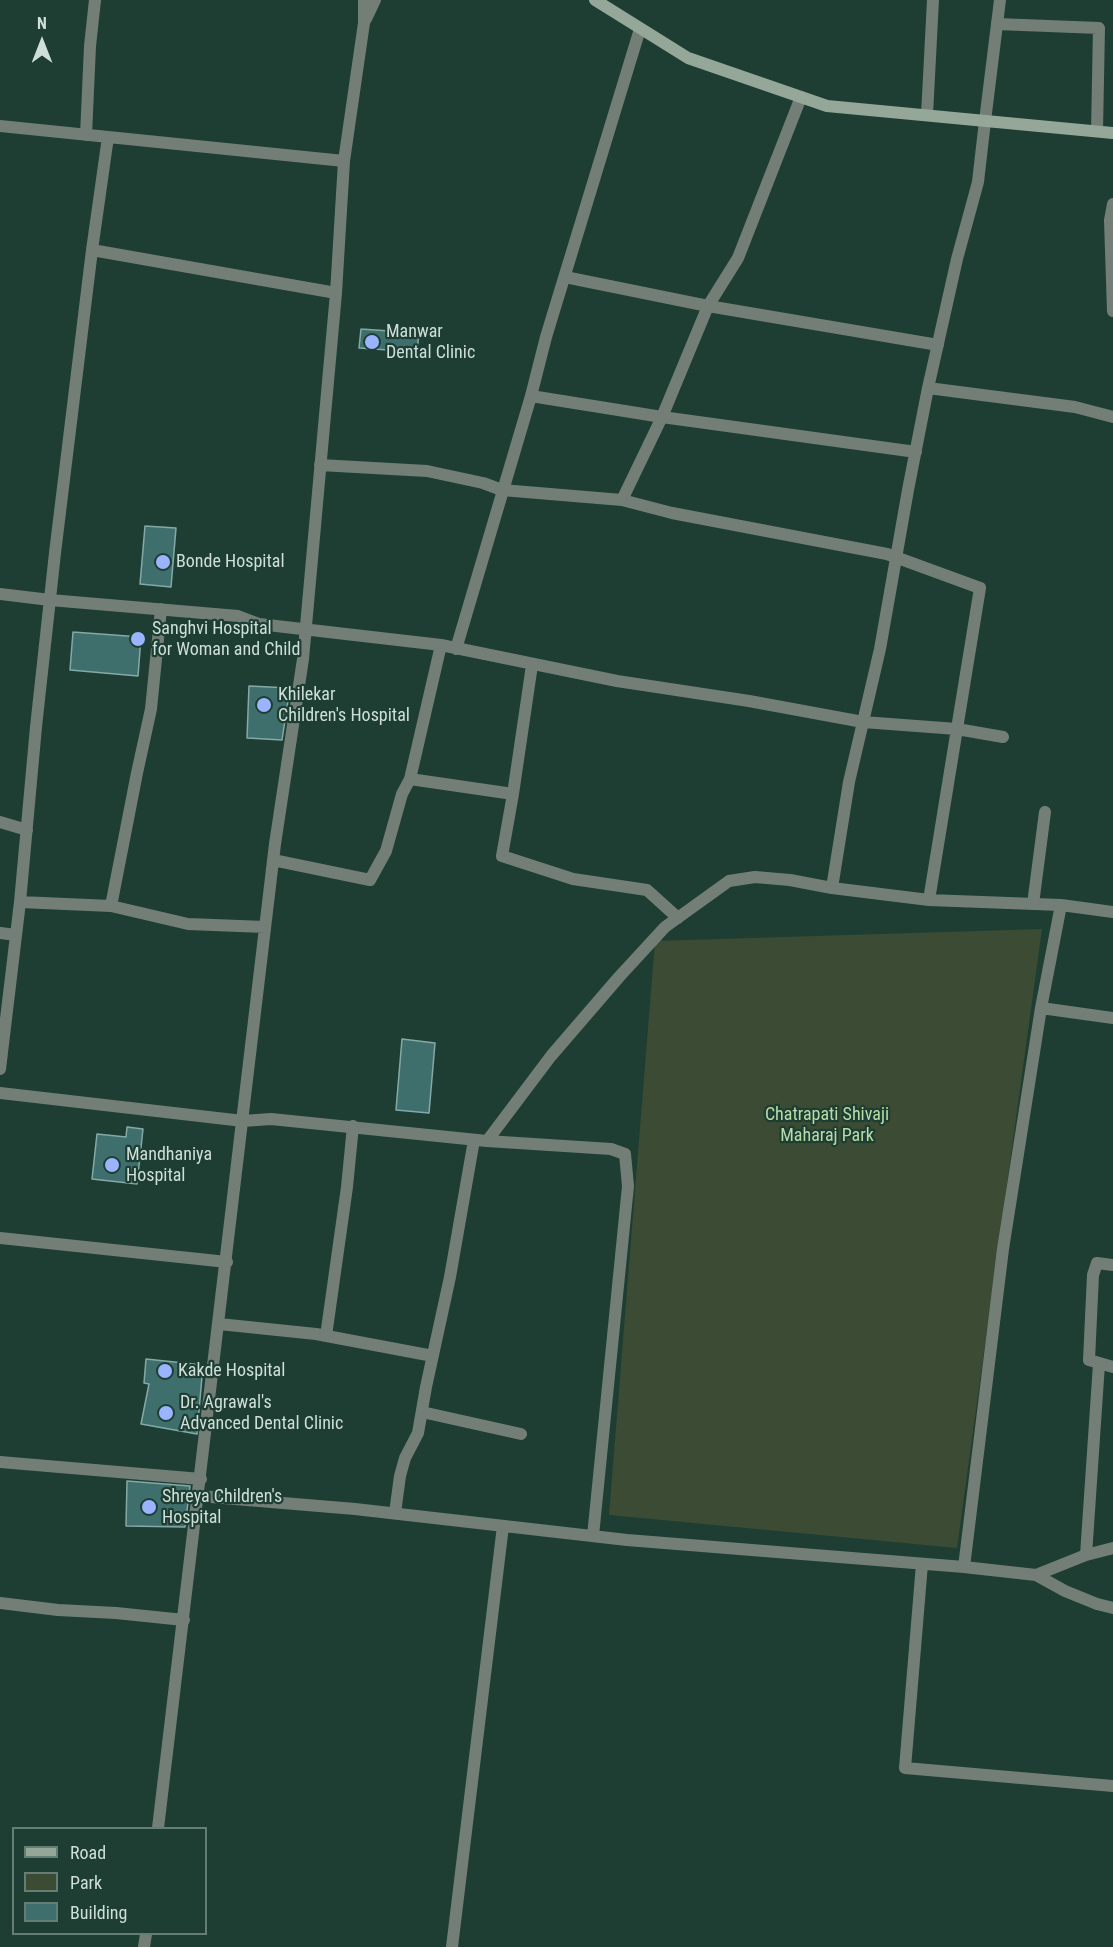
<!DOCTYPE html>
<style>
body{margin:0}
#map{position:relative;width:1113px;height:1947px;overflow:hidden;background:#1e3e34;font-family:"Roboto Condensed",sans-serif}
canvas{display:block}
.legend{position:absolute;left:12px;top:1827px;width:195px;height:108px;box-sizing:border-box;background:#1e3e34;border:2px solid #647e76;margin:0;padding:8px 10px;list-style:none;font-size:18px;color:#cedfd9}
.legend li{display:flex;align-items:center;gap:12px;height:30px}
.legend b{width:30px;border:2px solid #647e76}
.north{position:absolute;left:12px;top:12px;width:60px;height:60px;-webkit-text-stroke:4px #1e3e34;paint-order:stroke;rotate:0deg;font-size:16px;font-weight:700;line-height:24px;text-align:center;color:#cedfd9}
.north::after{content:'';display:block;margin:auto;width:21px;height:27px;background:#cedfd9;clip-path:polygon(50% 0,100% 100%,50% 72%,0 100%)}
</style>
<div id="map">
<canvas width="1113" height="1947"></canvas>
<ul class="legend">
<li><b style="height:8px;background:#95a799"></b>Road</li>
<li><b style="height:16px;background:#3c4b33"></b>Park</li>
<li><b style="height:16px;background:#3f6f6c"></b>Building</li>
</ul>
<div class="north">N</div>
</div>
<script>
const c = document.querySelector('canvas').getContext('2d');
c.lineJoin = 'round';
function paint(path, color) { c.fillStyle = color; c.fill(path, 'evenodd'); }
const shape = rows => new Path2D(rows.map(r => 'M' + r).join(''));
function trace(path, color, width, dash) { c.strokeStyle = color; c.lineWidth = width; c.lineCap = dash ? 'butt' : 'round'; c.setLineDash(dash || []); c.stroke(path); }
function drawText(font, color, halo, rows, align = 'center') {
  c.font = font + ' "Roboto Condensed",sans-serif'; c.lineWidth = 4.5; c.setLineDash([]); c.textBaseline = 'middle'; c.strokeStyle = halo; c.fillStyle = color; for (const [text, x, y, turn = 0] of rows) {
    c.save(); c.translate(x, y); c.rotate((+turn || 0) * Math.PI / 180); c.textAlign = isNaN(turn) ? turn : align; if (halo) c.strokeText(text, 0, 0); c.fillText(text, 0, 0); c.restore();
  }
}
paint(shape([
 [1042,929,957,1548,609,1515,655,941]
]), '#3c4b33');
const building = shape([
 [361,329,419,333,417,352,359,348,361,329],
 [145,526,176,528,171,587,140,584,145,526],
 [73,632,141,637,138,676,70,670,73,632],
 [249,686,290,688,282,740,247,738,249,686],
 [402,1039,435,1043,429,1113,396,1110,402,1039],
 [127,1127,143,1129,137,1184,92,1179,97,1134,126,1137,127,1127],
 [146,1359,203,1365,197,1434,141,1424,149,1384,144,1383,146,1359],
 [127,1481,190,1486,185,1527,126,1526,127,1481]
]);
paint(building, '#3f6f6c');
trace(building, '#84aaa8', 1.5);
trace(shape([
 [366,19,375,0],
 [997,24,1099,28,1097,131],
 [801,97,738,258,708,306,662,417,916,452],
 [927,115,933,0],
 [0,126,344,161],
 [86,135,90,46,95,0],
 [1113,204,1110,220,1113,311],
 [92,250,336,293],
 [565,277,708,306,938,345],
 [928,388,1075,407,1113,417],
 [320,465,427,471,483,483,502,490,622,500,662,417,531,396],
 [622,500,672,513,887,554,980,588,929,900],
 [0,594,50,600,238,616,259,624,441,645,617,681,749,701,863,722,957,729,1003,737],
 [456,649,531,396,546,337,640,29],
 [532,665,513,794,502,856,573,879,647,890,678,918],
 [410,779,513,794],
 [0,822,27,830],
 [273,860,370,880,386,851,402,794,410,779,441,645],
 [832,888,929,900,1061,905,1113,912],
 [20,902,111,906,188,924,265,927],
 [1033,904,1045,812],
 [111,906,137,773,151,709,161,609],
 [0,933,16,935],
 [1041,1008,1113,1018],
 [0,1069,20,902,36,727,55,553,92,250,108,137],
 [243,1121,271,1119,487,1141,551,1056,619,977,665,927,729,881,755,877,790,880,832,888,849,782,880,649,908,490,928,388,957,259,978,182,985,121],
 [487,1141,611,1149,625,1154,628,1186,593,1536],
 [0,1238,227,1262],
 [1113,1265,1097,1263,1093,1275,1089,1360,1113,1367],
 [219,1324,316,1334,433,1356],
 [326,1336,347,1187,353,1126],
 [422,1412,521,1434],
 [0,1462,201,1479],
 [199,1496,355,1509,627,1540,964,1567,1036,1575,1065,1591,1097,1604,1113,1608],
 [395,1513,400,1476,405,1458,418,1433,426,1387,450,1277,474,1140],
 [1086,1555,1099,1364],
 [922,1564,905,1768,1113,1786],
 [964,1567,1003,1249,1041,1008,1061,905],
 [1036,1575,1086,1555,1113,1548],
 [0,1603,58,1610,116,1613,184,1620],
 [158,1828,275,844,303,659,336,293,344,161,364,23,364,0],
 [144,1947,146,1934],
 [452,1947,503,1526]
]), '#737f76', 12);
trace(shape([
 [985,121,1000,0],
 [0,1093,243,1121]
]), '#737f76', 12);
trace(shape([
 [595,0,688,58,827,106,1113,133]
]), '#95a799', 12);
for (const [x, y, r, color] of [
 [372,342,8,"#9ab5fd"],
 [163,562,8,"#9ab5fd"],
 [138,639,8,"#9ab5fd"],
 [264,705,8,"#9ab5fd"],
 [112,1165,8,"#9ab5fd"],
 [165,1371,8,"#9ab5fd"],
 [166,1413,8,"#9ab5fd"],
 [149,1507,8,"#9ab5fd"]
]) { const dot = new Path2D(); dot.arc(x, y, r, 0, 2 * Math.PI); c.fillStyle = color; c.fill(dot); trace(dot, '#1e3e34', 2); }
drawText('18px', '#cedfd9', '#1e3e34', [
 ["Manwar",386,332],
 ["Dental Clinic",386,353],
 ["Bonde Hospital",176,562],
 ["Sanghvi Hospital",152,629],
 ["for Woman and Child",152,650],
 ["Khilekar",278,695],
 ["Children's Hospital",278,716],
 ["Mandhaniya",126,1155],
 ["Hospital",126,1176],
 ["Kakde Hospital",178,1371],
 ["Dr. Agrawal's",180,1403],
 ["Advanced Dental Clinic",180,1424],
 ["Shreya Children's",162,1497],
 ["Hospital",162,1518]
], 'left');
drawText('18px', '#b9dca6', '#1e3e34', [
 ["Chatrapati Shivaji",827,1115],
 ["Maharaj Park",827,1136]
]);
</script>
